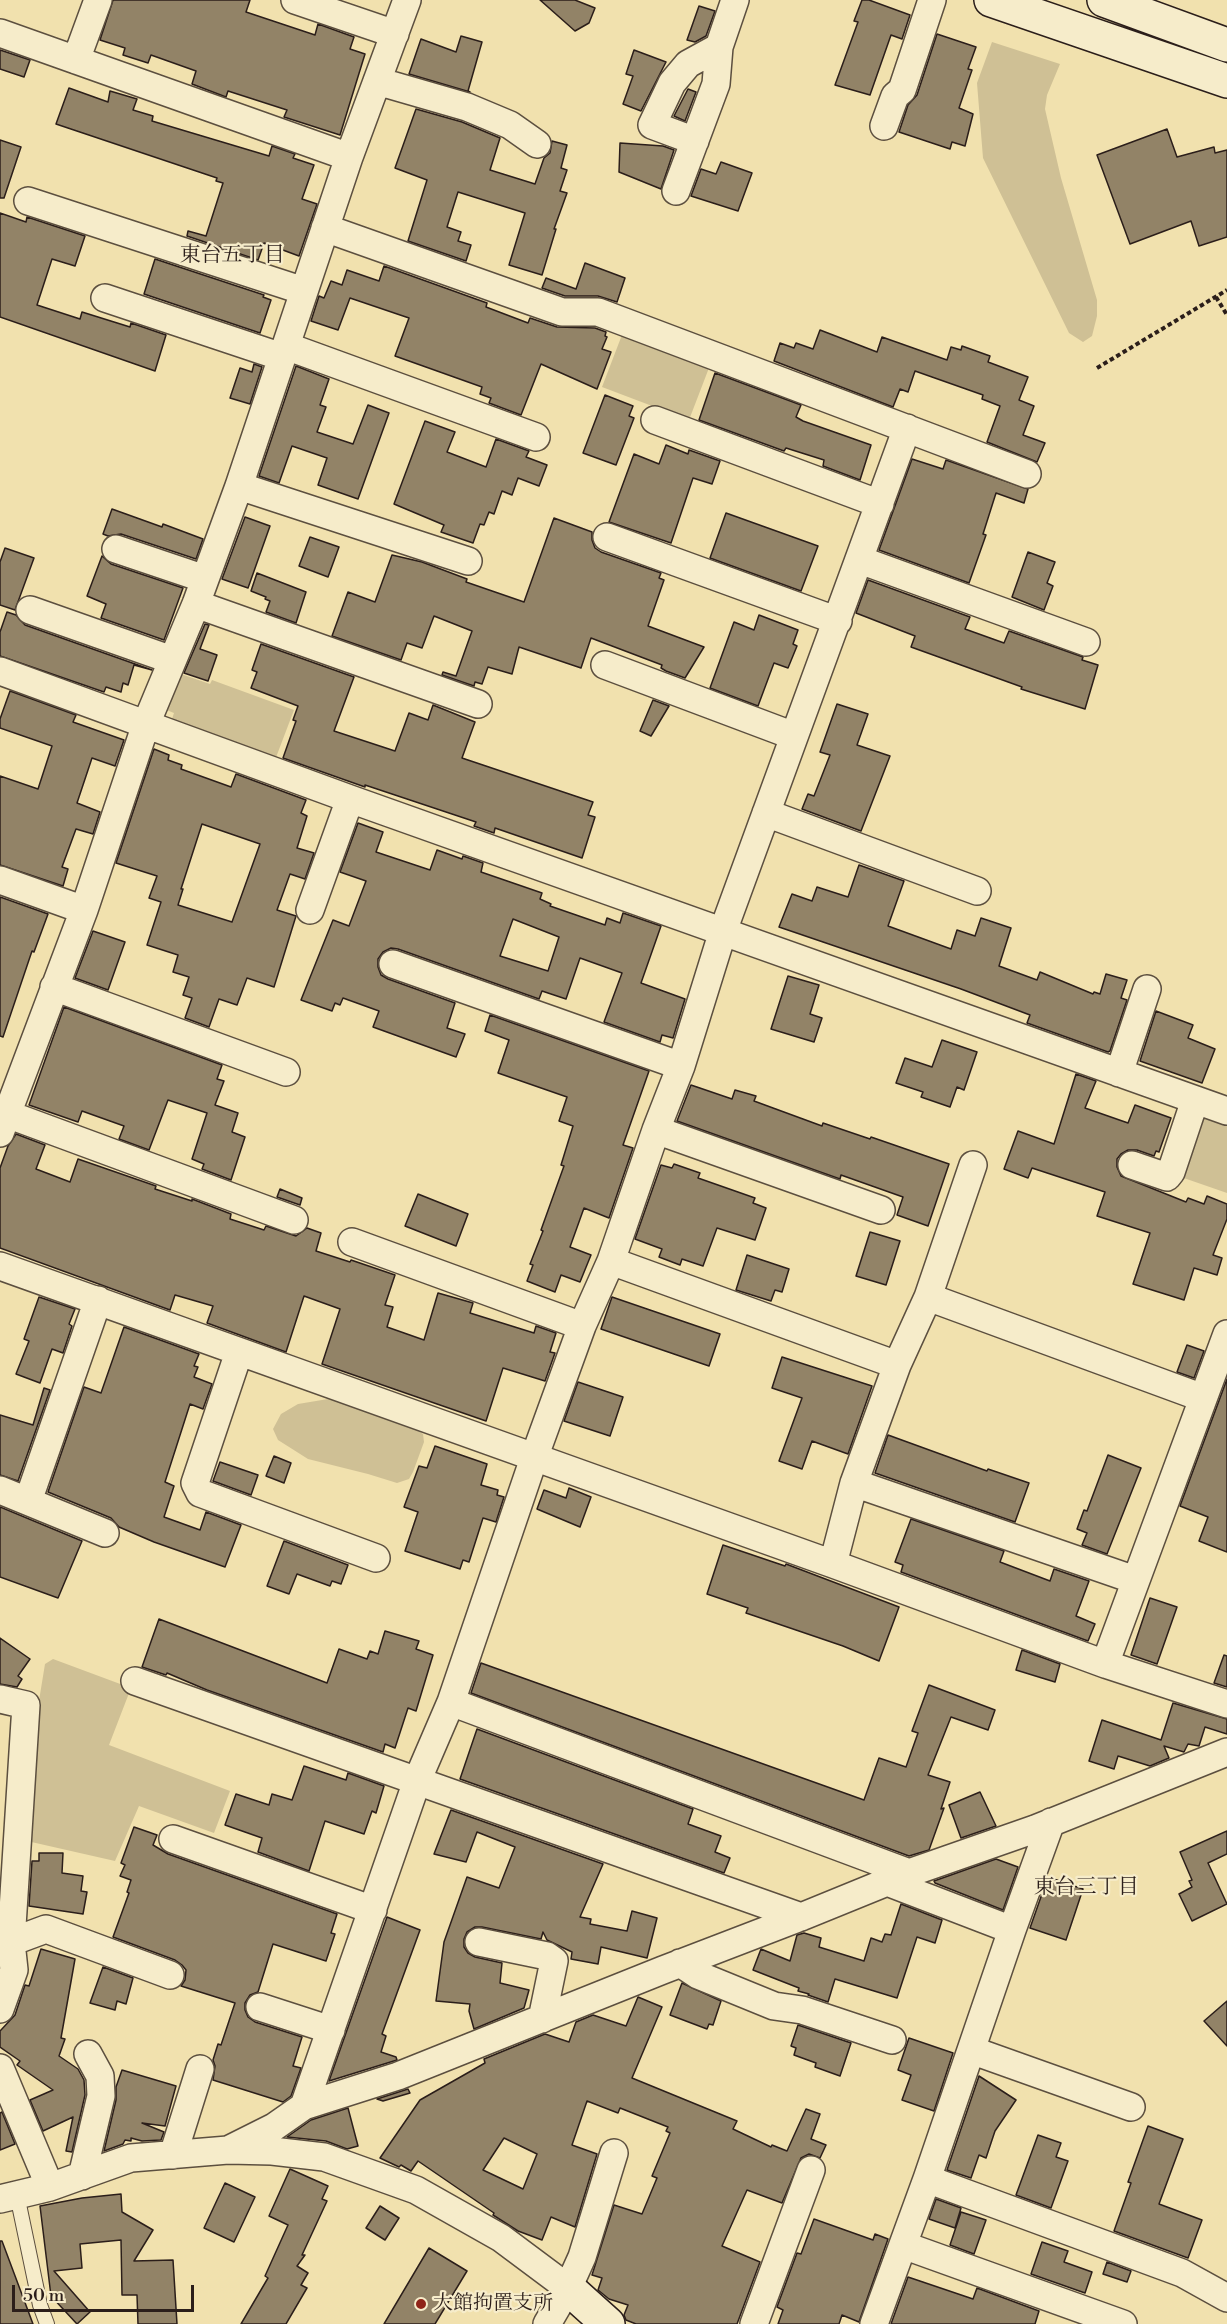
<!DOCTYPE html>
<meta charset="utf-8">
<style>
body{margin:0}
#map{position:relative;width:1227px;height:2324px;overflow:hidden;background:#f1e1ae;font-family:"Libre Bodoni",serif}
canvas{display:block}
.scale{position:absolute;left:12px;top:2285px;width:182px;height:27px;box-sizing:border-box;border:3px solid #2b1e1a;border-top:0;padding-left:8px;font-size:18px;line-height:21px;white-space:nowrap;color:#2b1e1a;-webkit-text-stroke:4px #f6ecca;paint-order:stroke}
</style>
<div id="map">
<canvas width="1227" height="2324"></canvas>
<div class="scale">50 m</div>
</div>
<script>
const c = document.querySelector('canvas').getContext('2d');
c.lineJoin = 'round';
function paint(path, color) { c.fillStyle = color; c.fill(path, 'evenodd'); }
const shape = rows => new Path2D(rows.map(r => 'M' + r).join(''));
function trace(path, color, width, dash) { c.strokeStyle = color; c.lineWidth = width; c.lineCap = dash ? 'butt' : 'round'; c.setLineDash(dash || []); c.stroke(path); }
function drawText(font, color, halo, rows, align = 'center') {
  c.font = font + ' "Libre Bodoni","Noto Serif JP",serif'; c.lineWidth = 4.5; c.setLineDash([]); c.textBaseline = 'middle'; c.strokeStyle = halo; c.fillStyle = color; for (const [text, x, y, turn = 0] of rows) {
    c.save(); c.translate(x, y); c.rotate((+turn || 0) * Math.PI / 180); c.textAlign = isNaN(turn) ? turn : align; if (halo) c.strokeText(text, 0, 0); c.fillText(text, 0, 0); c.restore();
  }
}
paint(shape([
 [992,42,1060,64,1047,95,1045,109,1061,178,1097,300,1097,316,1092,336,1083,342,1069,333,983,158,977,83],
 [625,327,712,360,689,420,602,387],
 [178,673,210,684,212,680,294,710,275,760,171,722,174,713,164,709],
 [1201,1108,1227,1117,1227,1193,1178,1176],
 [328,1399,362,1406,414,1428,423,1434,424,1442,413,1472,409,1479,397,1483,368,1474,308,1459,278,1440,273,1429,281,1414,298,1404],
 [53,1659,131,1688,109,1745,230,1791,214,1833,139,1806,115,1861,27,1841,37,1713,45,1664]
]), '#cfc095');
const building = shape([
 [113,0,250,0,246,12,315,35,318,24,354,37,350,49,365,54,340,135,284,117,287,110,228,91,226,97,192,84,196,71,151,55,148,63,123,55,125,48,100,40,113,0],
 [540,0,575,0,595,8,589,23,575,31,540,0],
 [862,0,869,0,910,15,902,39,891,35,870,95,835,85,858,22,854,21,862,0],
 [699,6,715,11,706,36,695,42,687,40,699,6],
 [937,34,976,47,968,69,972,70,959,108,973,114,965,146,952,142,950,149,899,132,908,105,917,95,937,34],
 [461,36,482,42,468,91,470,92,409,74,421,39,456,52,461,36],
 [0,50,30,60,24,77,0,69,0,50],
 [634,50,666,62,641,111,623,104,633,76,626,74,634,50],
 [69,88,108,102,110,91,137,99,133,110,153,116,152,121,269,156,272,146,295,154,293,158,314,165,302,199,317,204,299,256,264,243,258,260,187,236,188,231,206,236,223,183,216,181,217,178,56,124,69,88],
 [688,89,696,92,685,121,674,116,688,89],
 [416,109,462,122,500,138,490,170,535,184,544,158,550,153,552,141,567,145,561,168,567,170,560,191,567,193,554,229,556,229,542,275,509,265,525,213,458,192,447,227,461,232,458,241,471,245,466,261,408,241,427,180,395,168,416,109],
 [1167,129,1177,157,1214,147,1215,153,1227,150,1227,237,1199,246,1191,221,1130,244,1097,155,1167,129],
 [0,140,21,147,4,198,0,198,0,140],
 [620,143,663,146,674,150,661,189,619,172,620,143],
 [721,162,752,173,738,211,691,196,701,169,716,174,721,162],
 [0,213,26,222,27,217,85,236,75,266,52,259,37,305,80,319,82,312,130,327,131,323,166,335,155,371,0,317,0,213],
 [155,259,264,295,263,297,271,300,260,333,144,294,155,259],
 [585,263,625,278,617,302,598,296,565,296,542,288,546,278,576,289,585,263],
 [384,266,487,303,486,307,528,323,530,318,557,327,595,328,606,332,605,336,607,337,602,349,611,352,597,389,541,364,521,415,489,403,491,398,480,394,482,387,395,356,409,318,350,298,338,330,311,321,319,296,324,298,331,281,342,285,347,270,379,281,384,266],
 [820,330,877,352,882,337,947,360,951,347,961,350,962,346,990,356,988,362,1028,377,1019,400,1034,406,1023,435,1045,443,1037,462,987,442,1000,406,982,399,983,395,915,371,908,392,900,389,893,407,774,361,780,343,794,348,796,343,813,349,820,330],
 [254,364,262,367,250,404,230,398,240,368,252,372,254,364],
 [296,366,329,379,320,405,326,407,317,432,353,444,368,405,389,413,358,499,318,485,327,458,292,446,279,483,259,476,296,366],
 [715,373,801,405,796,417,803,421,871,445,860,480,823,466,824,460,786,448,784,451,699,420,715,373],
 [605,395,633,406,629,416,634,418,616,465,583,453,605,395],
 [425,421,455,432,447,452,486,467,496,439,529,451,526,457,547,465,539,486,518,478,512,495,502,491,494,514,489,512,484,525,480,524,473,543,441,532,444,525,394,504,425,421],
 [666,445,688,454,689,450,720,461,712,484,693,478,671,543,609,522,634,454,659,464,666,445],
 [912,459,943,469,946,460,1028,489,1024,503,996,493,983,534,986,535,969,583,879,550,912,459],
 [112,509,162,527,163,524,203,539,196,559,121,534,108,536,103,534,112,509],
 [726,513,818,546,801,591,710,558,726,513],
 [245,517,270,526,248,588,222,579,245,517],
 [554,518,592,532,592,540,595,548,601,552,661,573,659,578,664,580,648,626,704,647,685,678,666,671,661,668,662,665,591,638,581,668,519,647,512,674,488,667,482,684,475,682,474,686,442,675,443,672,456,676,472,631,434,616,422,648,407,643,401,660,332,636,348,592,375,602,392,555,422,562,467,579,466,582,524,602,554,518],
 [310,537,339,547,328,577,299,566,310,537],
 [5,548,34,558,15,610,0,605,0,562,5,548],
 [1028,552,1055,562,1047,583,1053,586,1044,610,1012,597,1028,552],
 [102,556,111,564,183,588,164,640,101,618,106,604,87,596,102,556],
 [257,573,306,592,296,623,266,612,270,601,265,599,266,597,251,591,257,573],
 [868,580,970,617,965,629,1004,643,1009,631,1083,657,1082,660,1098,665,1085,709,1021,689,1022,687,911,647,915,636,856,613,868,580],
 [7,612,16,615,25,625,152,670,134,665,128,685,123,683,121,692,106,687,104,692,0,656,0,632,7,612],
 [759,615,798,630,793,644,797,646,788,668,774,663,758,706,710,688,734,622,754,630,759,615],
 [205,624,209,625,200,649,217,655,208,681,184,673,205,624],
 [261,644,354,677,334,731,395,751,409,713,428,720,433,705,475,722,462,758,593,802,588,815,595,817,582,858,495,828,494,833,474,826,476,822,365,785,365,787,283,758,296,721,293,720,298,706,251,688,257,672,252,670,261,644],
 [10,691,76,715,73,722,124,740,115,766,92,758,77,803,100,812,93,834,76,829,62,867,68,869,63,886,0,865,0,776,38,789,52,746,0,728,0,719,10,691],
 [653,700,669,706,651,736,640,731,653,700],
 [837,704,868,714,857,745,890,756,861,831,802,809,808,794,814,796,830,755,820,752,837,704],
 [154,749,169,755,168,760,182,765,181,769,231,787,236,774,306,800,301,813,307,816,297,848,314,853,305,879,290,874,277,910,296,916,274,987,247,978,237,1005,219,999,209,1027,185,1018,192,998,183,995,189,977,173,972,178,955,147,945,161,902,149,898,157,876,116,863,154,749],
 [202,824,260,844,232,922,178,905,183,889,181,889,202,824],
 [358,823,383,832,376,852,430,870,437,850,462,859,463,856,483,863,481,872,542,893,540,899,551,904,550,906,605,925,607,918,620,923,623,913,661,926,641,983,685,999,673,1038,662,1035,660,1042,604,1022,622,973,580,958,566,999,542,991,539,999,398,949,391,948,383,952,378,959,378,967,381,975,388,979,455,1003,447,1028,465,1034,456,1057,373,1027,379,1011,343,998,340,1005,335,1003,332,1011,301,1000,333,920,349,926,366,881,340,872,358,823],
 [513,919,559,937,548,971,500,956,513,919],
 [859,865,904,881,888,926,951,949,957,930,975,936,981,918,1011,928,999,966,1037,980,1040,972,1093,994,1094,992,1100,994,1106,974,1127,980,1121,998,1127,1000,1110,1051,1108,1052,1027,1023,1030,1015,961,989,779,927,792,894,812,901,817,887,848,897,859,865],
 [0,897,48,914,34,952,32,951,3,1037,0,1036,0,897],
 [93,931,125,942,108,990,75,978,93,931],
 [788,976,819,985,810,1014,822,1018,814,1042,771,1029,788,976],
 [64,1007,222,1065,217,1079,224,1081,215,1105,238,1113,232,1132,245,1137,231,1180,202,1169,204,1164,192,1159,207,1113,168,1100,149,1150,119,1139,124,1126,82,1111,78,1122,29,1105,64,1007],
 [1156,1011,1193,1025,1188,1038,1215,1049,1202,1083,1140,1061,1156,1011],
 [490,1015,649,1071,623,1145,633,1148,609,1218,584,1208,570,1247,591,1255,580,1282,561,1275,555,1292,527,1281,533,1265,530,1264,543,1231,541,1230,564,1166,561,1165,573,1126,559,1121,567,1097,498,1073,509,1040,485,1031,490,1015],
 [942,1040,977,1052,964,1090,957,1087,950,1107,921,1097,923,1092,896,1083,905,1058,932,1067,942,1040],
 [1076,1074,1096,1081,1085,1108,1128,1123,1135,1105,1171,1118,1159,1152,1156,1151,1154,1156,1137,1150,1128,1150,1121,1154,1117,1159,1117,1167,1121,1176,1186,1202,1188,1198,1204,1204,1207,1196,1227,1204,1227,1219,1213,1255,1222,1258,1217,1275,1194,1268,1184,1300,1133,1284,1150,1233,1097,1216,1105,1192,1032,1168,1028,1178,1004,1169,1018,1131,1054,1144,1076,1074],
 [691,1085,732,1099,735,1090,756,1096,754,1101,822,1126,823,1123,870,1139,871,1137,949,1164,928,1226,897,1215,903,1197,841,1175,840,1179,677,1121,691,1085],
 [16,1134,45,1145,36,1169,70,1182,78,1159,156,1186,155,1189,192,1201,192,1199,231,1214,230,1219,264,1230,266,1226,296,1236,307,1228,321,1233,316,1251,350,1262,351,1260,395,1275,385,1305,393,1307,387,1327,424,1340,438,1293,473,1303,470,1313,534,1333,536,1326,556,1333,550,1352,555,1353,545,1381,503,1368,486,1421,322,1364,340,1309,304,1296,286,1352,207,1323,213,1306,175,1295,170,1310,0,1248,0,1168,8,1146,16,1134],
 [674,1164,700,1173,698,1178,755,1198,753,1203,766,1208,755,1240,717,1228,703,1266,682,1259,680,1265,659,1257,662,1249,635,1239,661,1165,672,1168,674,1164],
 [280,1189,302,1198,300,1205,277,1197,280,1189],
 [418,1194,468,1214,456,1246,405,1226,418,1194],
 [870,1232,900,1241,886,1285,856,1276,870,1232],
 [747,1255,789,1269,782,1292,775,1290,771,1301,736,1290,747,1255],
 [39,1297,75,1309,69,1324,72,1326,63,1353,52,1349,40,1383,16,1374,29,1341,24,1339,39,1297],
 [612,1297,720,1334,709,1366,601,1329,612,1297],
 [124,1327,199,1354,194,1366,198,1367,194,1377,212,1384,203,1409,190,1404,165,1482,174,1486,164,1517,200,1530,206,1512,241,1525,225,1567,154,1542,119,1527,111,1518,48,1492,84,1387,101,1393,124,1327],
 [1187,1345,1204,1351,1194,1378,1177,1372,1187,1345],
 [782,1357,872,1386,848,1454,812,1441,802,1469,779,1461,802,1398,772,1388,782,1357],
 [1227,1379,1227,1552,1199,1541,1208,1517,1180,1506,1227,1379],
 [578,1382,623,1397,610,1436,564,1421,578,1382],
 [44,1388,50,1390,18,1481,0,1475,0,1415,33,1425,44,1388],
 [888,1435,987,1471,988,1469,1029,1483,1015,1522,875,1473,888,1435],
 [435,1446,487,1464,481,1485,498,1490,497,1495,504,1497,496,1522,483,1518,469,1562,463,1560,460,1569,405,1551,418,1512,404,1507,419,1466,427,1468,435,1446],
 [1108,1455,1141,1468,1107,1554,1082,1545,1087,1533,1077,1529,1084,1510,1087,1511,1108,1455],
 [274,1456,291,1463,284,1483,266,1476,274,1456],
 [220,1462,258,1475,251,1495,213,1481,220,1462],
 [569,1488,591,1497,580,1527,537,1509,544,1490,566,1498,569,1488],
 [0,1507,82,1541,58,1598,0,1577,0,1507],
 [911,1519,1004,1551,1000,1562,1050,1581,1054,1569,1089,1581,1076,1616,1095,1624,1088,1641,901,1572,903,1565,895,1562,911,1519],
 [284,1541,348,1565,341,1584,332,1581,330,1586,297,1574,289,1594,267,1586,284,1541],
 [723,1545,785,1566,786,1564,899,1607,879,1661,843,1646,746,1613,748,1608,707,1594,723,1545],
 [1150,1598,1177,1607,1157,1664,1131,1655,1150,1598],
 [159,1619,327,1683,339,1649,367,1659,370,1651,378,1654,385,1631,419,1641,416,1649,433,1655,416,1711,408,1708,395,1748,385,1744,383,1752,207,1690,167,1673,166,1675,142,1667,159,1619],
 [0,1638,30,1659,18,1676,22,1679,17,1687,0,1684,0,1638],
 [1022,1650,1060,1664,1055,1682,1016,1670,1022,1650],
 [1224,1655,1227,1656,1227,1687,1214,1683,1224,1655],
 [481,1663,864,1800,879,1758,906,1767,918,1733,912,1731,929,1685,995,1710,988,1730,951,1717,928,1775,950,1782,941,1809,944,1808,929,1850,909,1856,471,1693,481,1663],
 [1173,1703,1227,1719,1227,1734,1205,1727,1199,1746,1188,1744,1184,1752,1164,1746,1169,1758,1150,1766,1118,1756,1114,1769,1089,1761,1102,1720,1161,1740,1173,1703],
 [477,1729,693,1809,688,1824,721,1836,715,1852,730,1858,724,1873,460,1779,477,1729],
 [304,1766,346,1780,348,1773,384,1786,376,1813,372,1811,364,1834,325,1821,309,1871,258,1852,262,1838,225,1825,236,1794,269,1805,272,1794,292,1800,304,1766],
 [980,1792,996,1826,961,1838,949,1805,980,1792],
 [451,1810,603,1864,580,1917,591,1919,590,1924,627,1931,632,1911,657,1918,647,1958,601,1947,598,1964,571,1959,572,1952,547,1940,543,1932,541,1939,482,1927,475,1927,467,1932,464,1939,464,1947,468,1953,475,1957,502,1963,500,1983,529,1990,524,2008,474,2029,469,2011,470,2004,436,2001,444,1942,467,1877,499,1888,515,1847,477,1832,466,1862,434,1854,451,1810],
 [134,1827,157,1835,153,1845,168,1854,337,1914,331,1933,335,1934,326,1961,273,1944,258,1992,250,1995,245,2003,245,2010,248,2017,255,2022,302,2037,293,2066,301,2068,291,2096,283,2102,213,2080,215,2066,213,2060,218,2044,221,2045,235,2003,181,1986,185,1980,186,1970,182,1965,175,1960,113,1937,129,1893,127,1892,131,1880,120,1876,125,1865,121,1863,134,1827],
 [1227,1831,1227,1854,1208,1863,1227,1904,1192,1921,1179,1894,1192,1887,1189,1881,1192,1880,1180,1852,1227,1831],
 [39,1853,63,1853,62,1873,83,1876,81,1891,87,1892,83,1914,29,1906,32,1861,39,1861,39,1853],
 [996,1859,1018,1867,1003,1910,935,1883,934,1881,996,1859],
 [1048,1877,1083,1889,1066,1940,1030,1928,1048,1877],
 [901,1904,942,1920,935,1943,917,1937,897,1998,835,1979,828,2002,808,1995,809,1994,798,1991,799,1988,753,1970,761,1949,790,1961,797,1935,804,1933,821,1938,819,1947,864,1961,871,1938,882,1942,885,1934,891,1935,901,1904],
 [387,1917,420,1930,382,2034,386,2036,381,2052,396,2057,397,2060,329,2081,387,1917],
 [41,1949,75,1959,61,2038,65,2039,59,2056,78,2069,84,2080,85,2095,72,2152,66,2151,73,2117,43,2131,30,2100,53,2090,17,2065,20,2061,0,2047,0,2031,15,2015,25,1985,29,1986,41,1949],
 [103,1967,133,1978,126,2004,117,2001,115,2010,90,2003,103,1967],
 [682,1983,721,2001,713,2025,709,2024,707,2029,670,2015,682,1983],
 [638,1997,662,2007,632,2078,737,2121,733,2129,771,2147,772,2145,787,2151,806,2109,820,2114,811,2139,826,2145,820,2158,809,2154,801,2158,782,2203,747,2190,722,2246,760,2262,737,2324,636,2324,626,2320,624,2315,628,2305,609,2299,598,2290,602,2278,592,2275,614,2205,642,2214,657,2178,652,2176,670,2133,666,2131,668,2127,620,2108,618,2113,587,2101,572,2145,597,2154,575,2227,551,2217,542,2240,518,2231,493,2215,494,2213,418,2161,411,2171,401,2165,399,2167,380,2158,420,2100,485,2063,484,2059,545,2034,569,2042,576,2022,593,2015,626,2026,638,1997],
 [504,2138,537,2154,523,2189,483,2170,504,2138],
 [1227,2001,1227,2046,1204,2021,1227,2001],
 [798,2025,851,2043,840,2076,815,2067,816,2063,794,2055,796,2048,791,2046,798,2025],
 [909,2038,953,2053,934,2111,902,2100,911,2075,898,2070,909,2038],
 [122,2070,176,2086,165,2126,142,2123,164,2132,161,2140,142,2141,131,2138,131,2141,125,2140,123,2144,104,2151,116,2100,116,2087,122,2070],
 [979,2076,1016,2100,995,2131,986,2158,979,2155,971,2178,947,2170,979,2076],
 [408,2089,410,2093,383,2101,377,2099,408,2089],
 [348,2108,358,2146,347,2149,326,2141,287,2137,311,2120,348,2108],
 [2,2112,15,2144,0,2150,0,2113,2,2112],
 [1148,2126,1183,2139,1159,2204,1202,2220,1188,2258,1114,2231,1131,2183,1128,2182,1148,2126],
 [1038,2135,1061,2143,1056,2157,1068,2161,1051,2208,1016,2195,1038,2135],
 [290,2169,328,2186,322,2199,327,2201,302,2255,305,2255,297,2266,308,2273,301,2285,307,2288,286,2324,241,2324,268,2278,265,2276,288,2225,269,2216,290,2169],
 [225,2183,255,2197,234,2242,204,2228,225,2183],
 [121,2194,122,2212,153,2230,134,2261,173,2260,177,2324,138,2324,137,2295,122,2295,121,2240,80,2244,82,2268,54,2271,90,2312,77,2324,51,2296,40,2206,82,2198,121,2194],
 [936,2199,961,2208,955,2228,929,2219,936,2199],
 [380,2206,399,2218,385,2240,366,2228,380,2206],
 [961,2212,986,2220,974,2254,950,2245,961,2212],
 [814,2219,873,2240,875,2234,888,2239,859,2322,842,2315,839,2324,778,2324,783,2310,777,2307,797,2253,801,2254,814,2219],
 [0,2241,2,2241,33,2324,0,2324,0,2241],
 [1042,2242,1068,2251,1064,2262,1092,2272,1085,2293,1031,2274,1042,2242],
 [429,2248,467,2271,435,2324,384,2324,429,2248],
 [1107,2262,1131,2271,1127,2282,1103,2274,1107,2262],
 [908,2277,973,2299,977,2288,1039,2311,1035,2324,891,2324,908,2277]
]);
paint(building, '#928367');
trace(building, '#2b1e1a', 1.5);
const lane = shape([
 [17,2195,40,2305,47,2324]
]);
const street = shape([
 [295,0,395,34],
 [0,33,349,157],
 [76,60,98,0],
 [377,81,467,107,510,125,537,144],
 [884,126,895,96,902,90,932,0],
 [695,141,652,125,672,83,688,64,719,47],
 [676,191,716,84,719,47,735,0],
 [28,201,304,291],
 [325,228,562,312,598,312,1027,474],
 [105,298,282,357],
 [286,346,536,437],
 [655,420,880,504],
 [239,486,468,561],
 [607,537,838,621],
 [116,549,205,579],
 [860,560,1086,642],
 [196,604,478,704],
 [30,610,172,660],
 [605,665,794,736],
 [0,671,350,799,1227,1111],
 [766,813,977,891],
 [0,880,84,910],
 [310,910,350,799],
 [393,964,681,1066],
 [54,987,286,1072],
 [1119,1073,1147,989],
 [7,1114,294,1220],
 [656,1130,881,1210],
 [0,1133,84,910,146,724,196,604,239,486,349,157,407,0],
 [1132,1165,1167,1177,1171,1172,1195,1100],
 [352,1242,582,1326],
 [611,1261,897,1365],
 [0,1266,833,1564,1105,1664,1227,1704],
 [928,1297,1203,1398],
 [239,1352,195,1483,200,1493,376,1558],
 [854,1483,1135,1580],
 [0,1490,105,1533],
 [28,1501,98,1300],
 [833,1564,854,1483,897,1365,928,1297,973,1165],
 [1105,1664,1227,1334],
 [135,1681,801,1917],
 [0,1699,26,1705,11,1942,14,1970,0,2009],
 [451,1702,909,1873],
 [173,1839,373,1910],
 [887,1882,1012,1930],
 [11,1942,46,1929,170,1975],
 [479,1942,547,1956,554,1961,542,2019],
 [680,1963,698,1975,774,2006,802,2010,892,2040],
 [260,2007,331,2030],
 [971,2050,1131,2107],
 [0,2068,50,2187],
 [304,2106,417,1781,451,1702,534,1458,582,1326,611,1261,656,1130,681,1066,723,931,907,428],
 [228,2150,274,2127,304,2106,398,2076,663,1970,801,1917,909,1873,1035,1829,1227,1752],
 [173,2155,200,2069],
 [82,2176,101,2096,100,2076,88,2054],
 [927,2179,1182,2273,1227,2298],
 [0,2199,50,2187,131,2158,228,2150,272,2151,324,2157,416,2190,501,2238,568,2288],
 [903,2245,1123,2324],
 [547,2324,568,2288,582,2257,614,2153],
 [754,2324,811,2170],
 [874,2324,927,2179,1012,1930,1051,1822]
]);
const secondary = shape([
 [991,0,1227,81],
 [1104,0,1227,45],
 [568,2288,608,2324]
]);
trace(lane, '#5c4f3f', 16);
trace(street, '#5c4f3f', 30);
trace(secondary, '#2b1e1a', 36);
trace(shape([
 [1216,297,1227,315],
 [1097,368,1227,290]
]), '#2b1e1a', 4, [4.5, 3]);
trace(lane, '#f6ecca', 14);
trace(street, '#f6ecca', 27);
trace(secondary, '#f6ecca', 33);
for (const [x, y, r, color] of [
 [421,2304,6,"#8f2418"]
]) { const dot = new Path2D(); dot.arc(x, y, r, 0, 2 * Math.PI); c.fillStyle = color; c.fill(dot); trace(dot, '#f6ecca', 2); }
drawText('20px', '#2b1e1a', '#f6ecca', [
 ["大館拘置支所",433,2304]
], 'left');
drawText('21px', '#2b1e1a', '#f6ecca', [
 ["東台五丁目",232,256],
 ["東台三丁目",1086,1888]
]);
</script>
